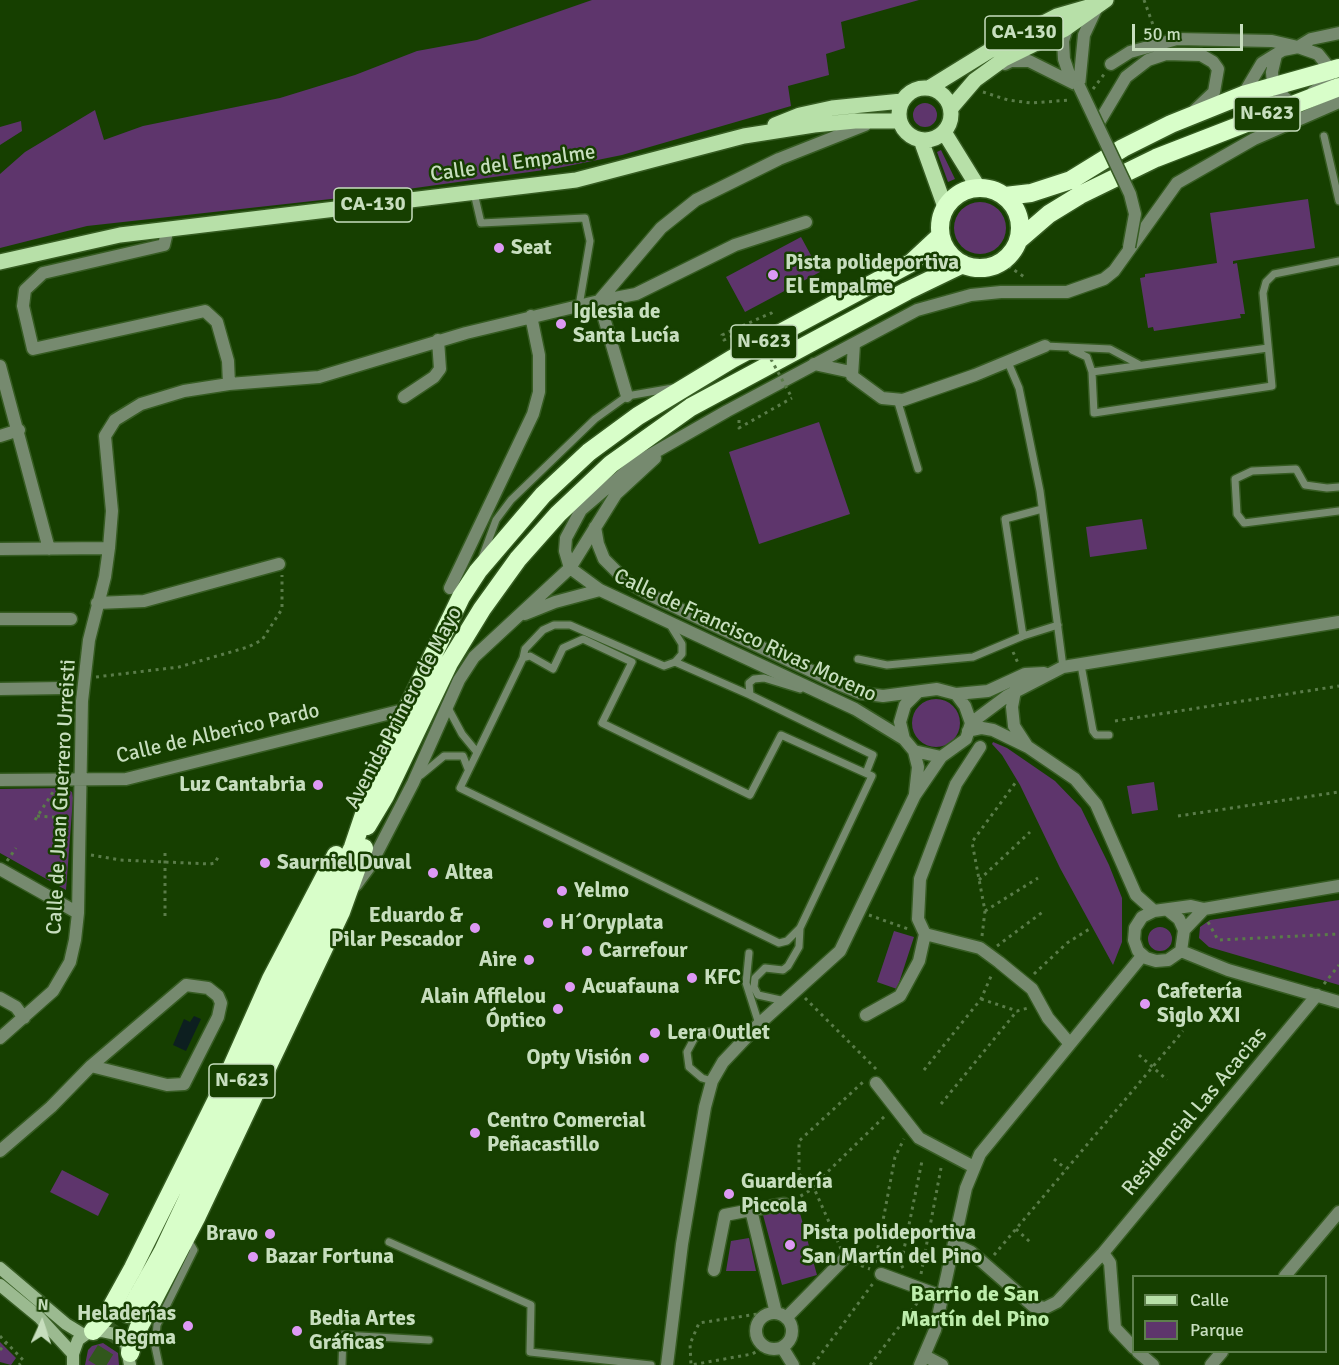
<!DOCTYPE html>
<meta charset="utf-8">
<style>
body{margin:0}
#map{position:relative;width:1339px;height:1365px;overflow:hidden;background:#163f00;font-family:Signika,sans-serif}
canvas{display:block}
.legend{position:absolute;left:1132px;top:1275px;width:195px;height:78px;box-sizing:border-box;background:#163f00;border:2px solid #5d7f4c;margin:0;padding:8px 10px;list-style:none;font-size:18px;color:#c7debe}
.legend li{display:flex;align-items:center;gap:12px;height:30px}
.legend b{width:30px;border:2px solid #5d7f4c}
.north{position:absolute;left:12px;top:1293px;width:60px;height:60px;-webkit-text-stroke:4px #163f00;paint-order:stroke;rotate:3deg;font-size:16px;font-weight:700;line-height:24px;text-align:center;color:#c7debe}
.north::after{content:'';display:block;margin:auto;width:21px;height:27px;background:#c7debe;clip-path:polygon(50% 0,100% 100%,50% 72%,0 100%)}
.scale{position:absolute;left:1132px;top:24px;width:111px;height:27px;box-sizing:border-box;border:3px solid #c7debe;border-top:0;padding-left:8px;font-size:18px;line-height:21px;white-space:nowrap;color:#c7debe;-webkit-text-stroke:4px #163f00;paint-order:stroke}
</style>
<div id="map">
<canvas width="1339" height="1365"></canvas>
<ul class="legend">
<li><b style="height:8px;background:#b7e0a8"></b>Calle</li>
<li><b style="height:16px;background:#5e356c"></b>Parque</li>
</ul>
<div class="north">N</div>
<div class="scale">50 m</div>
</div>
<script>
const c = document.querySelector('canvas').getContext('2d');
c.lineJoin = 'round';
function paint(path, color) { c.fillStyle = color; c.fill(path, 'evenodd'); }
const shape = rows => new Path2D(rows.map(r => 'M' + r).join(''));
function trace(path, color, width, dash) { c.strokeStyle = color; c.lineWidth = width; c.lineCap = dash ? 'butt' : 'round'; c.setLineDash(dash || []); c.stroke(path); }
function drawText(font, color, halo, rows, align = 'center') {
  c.font = font + ' Signika,sans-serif'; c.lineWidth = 5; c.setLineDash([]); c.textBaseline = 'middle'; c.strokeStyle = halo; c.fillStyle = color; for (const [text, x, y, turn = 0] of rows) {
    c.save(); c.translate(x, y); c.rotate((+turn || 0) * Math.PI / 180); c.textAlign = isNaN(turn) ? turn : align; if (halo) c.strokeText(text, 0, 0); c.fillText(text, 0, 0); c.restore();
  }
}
paint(shape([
 [592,0,919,0,841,22,845,48,826,54,829,75,788,86,791,106,622,155,558,168,358,196,87,226,0,248,0,174,25,152,95,110,104,140,143,126,280,98,355,75,417,51,477,40],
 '913 115a12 12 0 1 1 24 0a12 12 0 1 1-24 0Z',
 [21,121,22,131,0,145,0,127],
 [941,150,955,179,948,182,937,152],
 [1308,199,1315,248,1233,261,1233,264,1237,263,1245,314,1240,314,1241,318,1154,331,1153,327,1148,328,1140,278,1145,277,1145,274,1217,263,1210,213],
 '954 228a26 26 0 1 1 52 0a26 26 0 1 1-52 0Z',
 [801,237,820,272,745,312,726,277],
 [819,422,850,514,759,544,729,452],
 [1142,519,1147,549,1090,557,1086,527],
 '912 723a24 24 0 1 1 48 0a24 24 0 1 1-48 0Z',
 [993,742,1007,748,1055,781,1081,808,1109,865,1122,898,1122,942,1113,965,1060,868,1020,785,1002,755,992,744],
 [1154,782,1158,810,1132,814,1127,786],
 [65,788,72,792,73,798,66,890,0,853,0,789],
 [1339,900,1339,985,1209,947,1199,938,1200,927,1210,920],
 '1148 939a12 12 0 1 1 24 0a12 12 0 1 1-24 0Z',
 [894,931,914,937,897,989,877,982],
 [62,1170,109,1194,98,1216,50,1192],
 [798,1206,817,1275,782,1285,763,1215],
 [749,1238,756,1271,726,1271,731,1241],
 [0,1342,16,1358,11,1365,0,1362],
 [103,1343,118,1353,119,1365,85,1365,88,1350,92,1346]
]), '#5e356c');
paint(shape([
 [194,1016,201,1019,186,1051,173,1045,184,1019,190,1022]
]), '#0d1f20');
trace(shape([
 [96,1365,128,1314]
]), '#31571c', 18, [18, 9]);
const lane = shape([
 [1324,136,1339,201],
 [474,193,481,223,585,218,590,241,579,306],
 [1045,346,1110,349,1140,365],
 [1268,348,1092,372,1094,413,1272,386,1263,293,1266,282,1274,274,1339,261],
 [1072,350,1087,357,1092,372],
 [1007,360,1019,388,1040,491,1063,667],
 [897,399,918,469],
 [1339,487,1327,488,1305,485,1296,469,1252,471,1235,479,1237,514,1244,523,1339,511],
 [483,555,496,520,511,500,595,419,627,396,673,388],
 [1023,636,1005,519,1042,509],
 [523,658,530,656,553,669,563,648,583,639,632,662,602,723,750,795,781,735,872,776,800,928,787,941,779,943,460,788,523,658,525,649,543,630,554,625,570,625,664,666,675,662,682,654,682,644,672,628],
 [858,659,887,665,973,657,1023,636,1058,625],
 [675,662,750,695],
 [1081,665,1093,731,1096,735,1109,735],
 [800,689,764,678,754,679,749,683,750,695,873,755,866,773],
 [447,706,462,734,476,751],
 [421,775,444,756,463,756,468,769],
 [749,953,746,983,759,1024],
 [785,1001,758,995,754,987,755,978,765,968,783,970,788,966,799,947,800,928],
 [712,1081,702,1078,689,1067,687,1052,694,1039,700,1034,715,1031,748,1035],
 [389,1242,531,1305,530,1352,651,1365],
 [159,1365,155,1346,157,1325,194,1250,187,1238],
 [342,1365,343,1335,429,1340]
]);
const street = shape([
 [1068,25,1063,41,1064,59,1069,74,1077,84],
 [1276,55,1272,72,1273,86,1291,104],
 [1005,64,1011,61,1029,61,1079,86],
 [1111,64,1130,52,1177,39,1272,41,1298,47,1311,39,1339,33],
 [1079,86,1084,35,1097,7],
 [1243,95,1262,63,1283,50,1298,47,1318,54,1330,69,1325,84,1313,92],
 [1098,124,1126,77,1148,60,1166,54,1201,55,1213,62,1218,69,1214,92,1195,110],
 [168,228,164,245,43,273,25,290,23,306,33,349,205,311,217,322,228,361,229,384],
 [854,344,852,376,882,398,903,400,975,375,1045,346],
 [814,364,851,372],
 [0,366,49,549],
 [627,396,599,301,636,294,735,245,806,222],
 [404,397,434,377,440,369,438,340],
 [0,436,19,430],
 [595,527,598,544,604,559,625,580,652,596,841,685,860,693,883,696,937,689,956,694,965,706,971,723,966,739,941,757,914,751,904,739,900,722,905,705,917,693],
 [0,549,109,548],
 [450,588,533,414,539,392,539,355,531,316],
 [97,603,144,601,279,564],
 [525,614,555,602,600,590],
 [0,619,71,619],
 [0,689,63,688],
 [1015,691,1012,707,1014,726,1027,746],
 [956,694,988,691,1025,674,1044,673],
 [971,723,1007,696,1063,667,1339,622],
 [968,731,982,728,993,730,1028,747,1075,779,1096,804,1136,895,1154,911],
 [904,739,855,709,600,590,570,568,565,551,566,538,581,510,636,463,727,411,917,310,971,295,1001,292,1067,292,1104,279,1114,271,1177,183,1254,139,1339,102],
 [914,751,918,767,915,794],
 [0,780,126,779,407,709],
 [0,869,78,913],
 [356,885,370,866,413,783,459,680,474,657,570,568,616,494,655,458],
 [1169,911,1179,919,1184,930,1181,951,1168,960,1156,961,1146,958,1138,951,1134,940,1135,928,1142,917,1154,911,1191,906,1204,909,1339,886],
 [1184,930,1204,909],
 [925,934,980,948,999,962,1032,989,1048,1018,1070,1044],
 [1181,951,1228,970,1339,1002],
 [0,998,16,1007,24,1018],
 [866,1015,900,996,919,961,925,934,918,919,920,879,956,784,980,747],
 [0,1038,53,991,70,962,75,940,78,913,82,701,89,640,105,577,109,548,112,511,105,436,115,420,141,404,184,391,229,384,319,377,466,333,599,301,661,228,696,200,779,159,865,125],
 [876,1083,919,1138,974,1167],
 [0,1151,51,1107,91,1066,186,985,208,988,218,996,221,1003,218,1017,184,1084,167,1085,91,1066],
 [751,1210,784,1204],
 [954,1244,971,1252,1033,1306,1045,1308,1057,1302,1103,1253,1317,995],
 [1103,1253,1110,1263,1115,1328,1134,1348],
 [714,1270,725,1215,751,1210,776,1313],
 [881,1274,941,1296],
 [1285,1276,1339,1212],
 '756 1331a18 18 0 1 1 36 0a18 18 0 1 1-36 0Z',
 [786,1318,844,1259],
 [782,1347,793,1365],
 [1138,1352,1153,1365],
 [925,1356,942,1365],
 [667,1365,682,1244,705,1107,712,1081,723,1062,759,1024,840,951,915,795,941,757],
 [920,1365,935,1330,966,1188,980,1154,1142,956],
 [1211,1365,1222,1352]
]);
const secondary = shape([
 [0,1268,66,1324,84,1335],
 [0,1285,39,1317,73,1354],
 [73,1365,73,1354,78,1340,89,1332,101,1331,115,1334,126,1344,130,1365]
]);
const primary = shape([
 '899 114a26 26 0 1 1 52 0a26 26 0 1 1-52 0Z',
 [929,88,989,51,1057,16,1095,5],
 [951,108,975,80,1004,59,1065,29,1106,0],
 [775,125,800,115,832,108,902,101],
 [944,132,978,187],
 [921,140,945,207],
 [0,262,120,235,576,180,744,136,814,125,855,121,900,121]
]);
const highway = shape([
 '940 228a40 40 0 1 1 80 0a40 40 0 1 1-80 0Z',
 [1005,196,1031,193,1071,180,1123,148,1171,124,1243,95,1339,68],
 [1020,239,1049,214,1080,195,1156,158,1339,87],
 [367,826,385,796,449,663,482,609,518,559,558,514,611,464,691,407,907,291,963,264],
 [128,1314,163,1251,353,847,376,779,407,709,461,597,478,571,543,495,589,452,638,416,732,359,911,263,940,236],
 [93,1331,107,1315,133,1268,222,1089,271,979,336,855],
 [130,1353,138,1329,197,1216,341,912,364,848]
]);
trace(lane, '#365c22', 10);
trace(street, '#365c22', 15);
trace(secondary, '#365c22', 15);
trace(primary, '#365c22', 18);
trace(highway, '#365c22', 21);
trace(shape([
 [1144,0,1156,33],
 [1093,89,1105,73],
 [983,92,1008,100,1031,103,1071,100],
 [1002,262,1026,278],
 [753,326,724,340,722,335,771,313,774,318],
 [739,420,739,428,792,398],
 [1013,652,1018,663],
 [96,677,179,667,248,647,262,640,282,609,282,575],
 [1115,721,1339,686],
 [37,816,66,818],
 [1178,816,1339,792],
 [35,820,53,792],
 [165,853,165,916],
 [91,855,120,860,210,864,215,863,219,855],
 [7,861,16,848],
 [979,880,1030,832],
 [985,911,1038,878],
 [869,915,908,929],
 [1208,922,1218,940,1339,934],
 [982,936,985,911,972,842,1016,782],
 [997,946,1044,911],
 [1034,974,1067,943,1091,928],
 [1324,984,1339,965],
 [805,998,877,1070],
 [981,999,1017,1011,1028,1008],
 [1139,1055,1167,1080],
 [924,1070,981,999,992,974],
 [941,1104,1017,1011],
 [1054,1159,1066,1169],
 [813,1186,799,1174,799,1141,863,1082],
 [794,1200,814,1188],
 [1016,1229,1030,1242],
 [841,1249,813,1186,886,1115],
 [994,1255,1183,1031],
 [854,1263,870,1269],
 [875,1263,895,1157,904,1139],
 [903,1268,901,1264,922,1161],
 [921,1274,941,1168],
 [764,1313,699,1323,690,1344,691,1365,752,1354,765,1347],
 [0,1336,23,1360,19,1365],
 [0,1350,6,1343],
 [813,1365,874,1282],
 [870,1365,918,1302]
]), '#5a7c49', 3, [3, 4.5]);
trace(lane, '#768a6f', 7);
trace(street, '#768a6f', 12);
trace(secondary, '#9bba90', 12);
trace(primary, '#b7e0a8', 15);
trace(highway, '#d8fec9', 18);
const streetBridge = shape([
 [1079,86,1130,194,1135,214,1129,247]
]);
trace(streetBridge, '#365c22', 15, []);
trace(shape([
 [753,326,792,398]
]), '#5a7c49', 3, [3, 4.5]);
trace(streetBridge, '#768a6f', 12);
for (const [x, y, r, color] of [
 [499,248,6,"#dd99f4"],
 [773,275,6,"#dd99f4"],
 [561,324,6,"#dd99f4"],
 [318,785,6,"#dd99f4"],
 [265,863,6,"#dd99f4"],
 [433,873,6,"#dd99f4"],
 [562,891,6,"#dd99f4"],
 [548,923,6,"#dd99f4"],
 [475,928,6,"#dd99f4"],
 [587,951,6,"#dd99f4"],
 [529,960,6,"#dd99f4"],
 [692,978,6,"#dd99f4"],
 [570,987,6,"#dd99f4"],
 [1145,1004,6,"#dd99f4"],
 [558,1009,6,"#dd99f4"],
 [655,1033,6,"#dd99f4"],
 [644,1058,6,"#dd99f4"],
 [475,1133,6,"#dd99f4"],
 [729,1194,6,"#dd99f4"],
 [270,1234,6,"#dd99f4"],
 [790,1245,6,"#dd99f4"],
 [253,1257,6,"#dd99f4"],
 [188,1326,6,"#dd99f4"],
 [297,1331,6,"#dd99f4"]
]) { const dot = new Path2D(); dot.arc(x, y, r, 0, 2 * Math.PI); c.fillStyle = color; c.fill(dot); trace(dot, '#163f00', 2); }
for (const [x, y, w] of [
 [1024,33,78],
 [1267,114,66],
 [373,205,78],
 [764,342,66],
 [242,1081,66]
]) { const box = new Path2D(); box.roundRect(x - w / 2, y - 17, w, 34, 4.5); c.fillStyle = '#163f00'; c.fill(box); trace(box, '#c7debe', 1.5); }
drawText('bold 20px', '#c7debe', null, [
 ["CA-130",1024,33],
 ["N-623",1267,114],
 ["CA-130",373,205],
 ["N-623",764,342],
 ["N-623",242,1081]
]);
drawText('21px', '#c7debe', '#163f00', [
 ["Calle del Empalme",513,164,-8],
 ["Calle de Francisco Rivas Moreno",745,636,25],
 ["Avenida Primero de Mayo",404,708,-62],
 ["Calle de Alberico Pardo",218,734,-13],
 ["Calle de Juan Guerrero Urreisti",62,797,-87],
 ["Residencial Las Acacias",1195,1112,-50]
]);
drawText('bold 21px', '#c7debe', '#163f00', [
 ["Seat",511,248],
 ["Pista polideportiva",785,263],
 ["El Empalme",785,287],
 ["Iglesia de",573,312],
 ["Santa Lucía",573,336],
 ["Luz Cantabria",306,785,"right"],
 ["Saurniel Duval",277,863],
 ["Altea",445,873],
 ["Yelmo",574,891],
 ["Eduardo &",463,916,"right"],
 ["Pilar Pescador",463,940,"right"],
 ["H´Oryplata",560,923],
 ["Carrefour",599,951],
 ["Aire",517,960,"right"],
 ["KFC",704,978],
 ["Acuafauna",582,987],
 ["Cafetería",1157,992],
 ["Siglo XXI",1157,1016],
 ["Alain Afflelou",546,997,"right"],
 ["Óptico",546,1021,"right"],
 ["Lera Outlet",667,1033],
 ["Opty Visión",632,1058,"right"],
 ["Centro Comercial",487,1121],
 ["Peñacastillo",487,1145],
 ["Guardería",741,1182],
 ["Piccola",741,1206],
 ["Pista polideportiva",802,1233],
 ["San Martín del Pino",802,1257],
 ["Bravo",258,1234,"right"],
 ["Bazar Fortuna",265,1257],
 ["Heladerías",176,1314,"right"],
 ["Regma",176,1338,"right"],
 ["Bedia Artes",309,1319],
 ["Gráficas",309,1343]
], 'left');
drawText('bold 22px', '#bdedab', '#163f00', [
 ["Barrio de San",975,1295],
 ["Martín del Pino",975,1320]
]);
</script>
